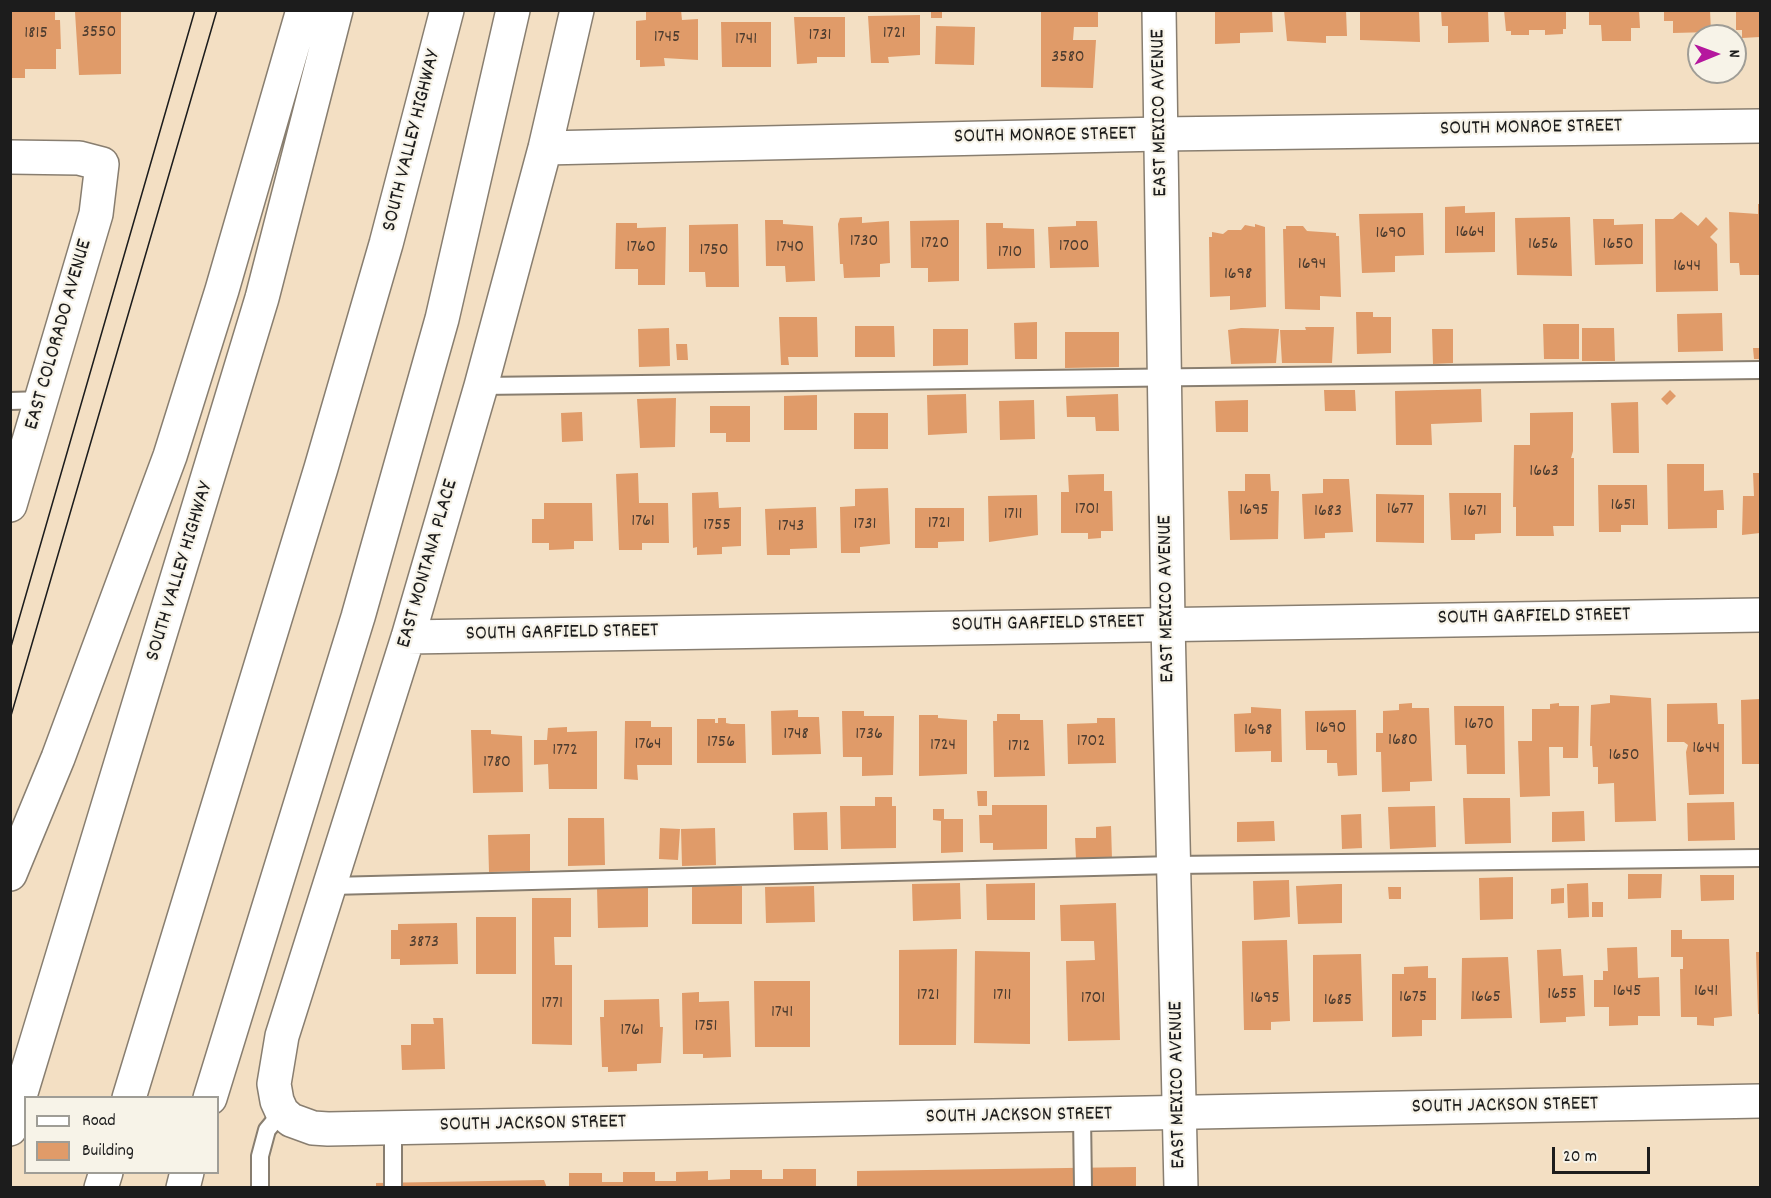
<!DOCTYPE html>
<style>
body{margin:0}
#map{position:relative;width:1771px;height:1198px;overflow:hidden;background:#f3dfc3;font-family:Dekko,sans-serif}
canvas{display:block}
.frame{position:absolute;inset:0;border:12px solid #1c1c1c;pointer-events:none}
.legend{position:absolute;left:24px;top:1096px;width:195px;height:78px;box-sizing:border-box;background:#f7f3e8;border:2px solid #9f9d96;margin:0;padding:8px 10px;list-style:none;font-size:18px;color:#1c1c1c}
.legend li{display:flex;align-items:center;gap:12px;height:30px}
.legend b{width:30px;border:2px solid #9f9d96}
.north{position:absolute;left:1687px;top:24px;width:60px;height:60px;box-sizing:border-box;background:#f7f3e8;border:2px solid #9f9d96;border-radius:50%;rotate:89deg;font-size:16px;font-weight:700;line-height:24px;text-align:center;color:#1c1c1c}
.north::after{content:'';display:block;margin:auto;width:21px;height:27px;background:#b5179e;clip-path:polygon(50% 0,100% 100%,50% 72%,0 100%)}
.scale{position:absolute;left:1552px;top:1147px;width:98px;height:27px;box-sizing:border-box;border:3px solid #1c1c1c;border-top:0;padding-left:8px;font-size:18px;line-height:21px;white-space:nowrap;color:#1c1c1c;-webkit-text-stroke:4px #f7f3e8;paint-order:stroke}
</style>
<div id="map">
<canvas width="1771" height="1198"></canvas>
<div class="frame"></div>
<ul class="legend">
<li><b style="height:8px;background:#fff"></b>Road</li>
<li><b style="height:16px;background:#e09b69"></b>Building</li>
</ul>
<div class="north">N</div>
<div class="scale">20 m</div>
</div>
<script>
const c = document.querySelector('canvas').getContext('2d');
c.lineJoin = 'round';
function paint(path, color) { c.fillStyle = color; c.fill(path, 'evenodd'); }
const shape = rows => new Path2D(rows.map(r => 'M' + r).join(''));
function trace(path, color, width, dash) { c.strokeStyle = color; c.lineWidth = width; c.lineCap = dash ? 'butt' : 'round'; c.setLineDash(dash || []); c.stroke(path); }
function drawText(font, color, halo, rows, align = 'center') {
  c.font = font + ' Dekko,sans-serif'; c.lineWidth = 4.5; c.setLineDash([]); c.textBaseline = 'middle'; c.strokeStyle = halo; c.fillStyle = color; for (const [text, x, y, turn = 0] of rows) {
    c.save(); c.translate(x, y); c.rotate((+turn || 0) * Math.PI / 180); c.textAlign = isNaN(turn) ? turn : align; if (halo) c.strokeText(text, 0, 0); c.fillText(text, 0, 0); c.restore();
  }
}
paint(shape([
 [10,10,55,10,55,20,60,20,61,49,56,49,56,69,25,69,25,78,10,78],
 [73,10,121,10,121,74,79,75,75,12],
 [646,10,681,10,682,20,698,19,698,60,664,58,665,66,640,67,640,60,636,60,636,21,646,20],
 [931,10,942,10,942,18,931,18],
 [1041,10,1098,10,1098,27,1074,27,1073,40,1096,40,1093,88,1041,87],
 [1215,10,1272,10,1273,32,1240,33,1240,43,1215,44],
 [1284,10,1346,10,1347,36,1326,36,1326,43,1287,41],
 [1360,10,1419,10,1420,42,1360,40],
 [1441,10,1488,10,1489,42,1448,43,1448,26,1442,26],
 [1504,10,1566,10,1566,29,1563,29,1563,34,1545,35,1545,30,1529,30,1529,35,1511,35,1511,31,1506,31],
 [1589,10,1639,10,1640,28,1631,28,1631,41,1602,41,1601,25,1589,25],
 [1664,10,1710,10,1711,32,1673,33,1673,21,1664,21],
 [1736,10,1760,10,1760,37,1742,38,1742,30,1736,30],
 [920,15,920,55,888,57,889,63,871,63,868,16],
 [794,17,845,17,845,57,817,57,817,63,797,64],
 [721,22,771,22,771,67,722,67],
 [936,26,975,27,974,65,935,64],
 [1758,204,1760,204,1760,275,1740,275,1739,263,1730,263,1729,212,1758,214],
 [1465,206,1465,213,1495,212,1495,252,1445,253,1445,207],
 [1681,212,1698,226,1706,217,1718,229,1710,237,1717,244,1718,291,1656,292,1655,219,1673,219],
 [1423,213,1424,255,1395,256,1395,272,1362,273,1359,214],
 [862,217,862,223,889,221,890,263,880,264,880,277,844,278,843,264,840,264,838,224,840,218],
 [1570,217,1572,276,1517,275,1515,218],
 [1593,219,1614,219,1614,225,1643,224,1643,264,1595,265],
 [765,220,783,220,783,224,813,226,815,281,786,282,785,266,766,266],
 [959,220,959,281,928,282,928,268,911,268,910,221],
 [1076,221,1097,221,1099,267,1050,268,1048,227,1076,226],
 [616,223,637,223,637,228,666,227,665,285,638,285,638,269,615,269],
 [986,223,1003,223,1003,228,1034,229,1035,268,987,269],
 [738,224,739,287,706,287,705,272,689,272,689,225],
 [1255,224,1265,227,1266,307,1230,310,1230,296,1210,297,1209,237,1212,237,1212,232,1223,234,1228,230,1241,230,1245,225,1255,227],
 [1286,226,1303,226,1307,231,1336,233,1336,236,1339,236,1341,297,1320,296,1320,310,1285,309,1283,229,1286,229],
 [1356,312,1373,312,1373,317,1391,317,1391,353,1357,354],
 [1722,313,1723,351,1678,352,1677,314],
 [779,317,817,317,818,357,788,357,789,365,781,365],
 [1037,322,1037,359,1015,359,1014,323],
 [1543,324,1579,324,1579,359,1544,359],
 [855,326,894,326,895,357,855,357],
 [1305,327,1334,327,1332,363,1282,363,1280,330,1306,330],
 [669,328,670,366,639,367,638,329],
 [1241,328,1279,329,1276,363,1231,364,1228,330],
 [1582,328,1614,328,1615,361,1582,361],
 [933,329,968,329,968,365,933,366],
 [1432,329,1453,329,1453,363,1433,364],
 [1065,332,1119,332,1119,367,1065,368],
 [676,344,687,344,688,360,677,360],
 [1753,348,1760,348,1760,359,1754,359],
 [1481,389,1482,422,1431,424,1432,445,1396,445,1395,391],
 [1324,390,1355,390,1356,411,1325,411],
 [1670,390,1676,396,1667,405,1661,399],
 [966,394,967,433,928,435,927,395],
 [1118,394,1119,431,1096,431,1095,417,1067,417,1066,396],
 [817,395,817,430,784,430,784,396],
 [676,398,675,447,640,448,637,399],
 [1034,400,1035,439,1000,440,999,401],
 [1248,400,1248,432,1216,432,1215,401],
 [1638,402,1639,453,1613,453,1611,403],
 [710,406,750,406,750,442,726,442,726,433,710,433],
 [582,412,583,441,562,442,561,413],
 [1573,412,1573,451,1571,458,1574,458,1574,526,1553,526,1554,536,1516,536,1516,507,1513,507,1514,445,1530,445,1530,413],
 [854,413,888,413,888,449,854,449],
 [1667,464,1704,464,1704,491,1723,490,1724,510,1717,510,1717,528,1668,529],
 [638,473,639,503,668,503,669,543,642,543,642,550,619,550,616,474],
 [1753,473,1760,473,1760,533,1742,535,1743,496,1754,496],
 [1104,474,1104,491,1112,491,1113,531,1101,531,1101,538,1088,539,1088,533,1061,533,1061,492,1069,492,1068,475],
 [1245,474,1270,474,1271,491,1279,491,1278,539,1230,540,1228,491,1245,491],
 [1323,479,1349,479,1353,532,1325,533,1325,538,1304,539,1302,494,1323,493],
 [1598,485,1647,485,1648,525,1621,525,1621,532,1599,532],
 [888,488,890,544,860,547,860,553,841,553,840,507,855,506,855,489],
 [718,492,719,508,741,507,741,546,722,547,722,554,697,555,697,547,693,548,692,493],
 [1449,493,1501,493,1501,533,1475,534,1475,540,1451,540],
 [1376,494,1424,495,1424,543,1376,542],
 [1037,495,1038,535,989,542,988,496],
 [544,503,592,503,593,541,574,541,574,549,549,550,549,543,532,543,532,519,544,519],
 [816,507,817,548,790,549,790,555,767,555,765,509],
 [915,508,964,508,964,541,938,542,938,548,915,548],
 [1610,695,1651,698,1656,821,1615,822,1614,783,1598,784,1598,767,1593,767,1592,746,1590,746,1591,705,1610,703],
 [1760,699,1760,764,1742,764,1741,700],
 [1412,703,1412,708,1429,708,1432,781,1410,782,1410,791,1382,792,1381,752,1376,752,1376,733,1383,733,1383,711,1399,710,1399,704],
 [1559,703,1559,706,1579,706,1578,758,1563,758,1563,747,1549,747,1550,796,1520,797,1518,741,1532,741,1532,709,1550,709,1550,704],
 [1717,703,1718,724,1724,724,1724,794,1689,795,1686,752,1688,745,1684,742,1667,742,1667,704],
 [1454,706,1504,706,1505,774,1467,774,1466,745,1455,745],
 [1251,707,1281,709,1282,762,1271,762,1271,751,1235,752,1234,714,1251,713],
 [798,710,798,717,819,717,821,754,772,755,771,711],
 [1356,710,1357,775,1338,776,1337,763,1327,763,1327,750,1306,750,1305,711],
 [842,711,864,711,864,716,894,716,893,775,862,776,862,757,843,757],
 [997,714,1020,714,1020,720,1043,720,1045,776,994,777,993,721,997,721],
 [919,715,938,715,938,718,967,720,967,774,919,776],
 [718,718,726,718,726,723,731,724,745,724,746,763,697,763,697,719,715,719,715,723,718,723],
 [1097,718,1115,718,1116,763,1068,764,1067,724,1097,723],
 [625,721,651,721,651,727,672,727,672,765,637,765,638,780,624,779],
 [567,727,567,732,597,731,597,789,549,789,548,764,534,765,534,740,547,740,548,728],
 [471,730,491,730,491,734,522,736,523,792,473,793],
 [977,791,987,791,987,806,978,806],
 [875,797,892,797,892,806,896,806,896,848,841,849,840,806,875,806],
 [1463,798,1510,798,1511,843,1465,844],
 [1734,802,1735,840,1688,841,1687,803],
 [992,805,1047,805,1047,849,993,850,993,843,980,843,979,815,992,815],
 [1435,806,1436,847,1390,849,1388,807],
 [933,809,944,809,944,819,963,819,963,852,941,853,941,821,933,820],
 [1584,811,1585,841,1552,842,1552,812],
 [827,812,828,850,794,850,793,813],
 [1361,814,1362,848,1342,849,1341,815],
 [568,818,604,818,605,865,568,866],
 [1274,821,1275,841,1237,842,1237,822],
 [1111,826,1112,859,1076,859,1075,838,1096,838,1096,827],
 [660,828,680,829,678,860,659,859],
 [715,828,716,865,682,866,681,829],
 [530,834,530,871,489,872,488,835],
 [1628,874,1662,874,1661,898,1628,899],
 [1700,875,1734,875,1734,900,1701,901],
 [1513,877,1513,919,1480,920,1479,878],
 [1289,880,1290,917,1254,920,1253,881],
 [960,883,961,919,913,921,912,884],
 [1035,883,1035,920,987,920,986,884],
 [1588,883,1589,917,1568,918,1567,884],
 [1338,884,1342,884,1342,923,1298,924,1296,886],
 [692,886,742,886,742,924,692,924],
 [814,886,815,922,766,923,765,887],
 [648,887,648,927,598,928,597,888],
 [1388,887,1401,887,1401,899,1389,899],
 [1564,888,1564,903,1551,904,1551,889],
 [532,898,571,898,571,937,554,937,555,965,572,965,572,1045,532,1044],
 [1592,902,1603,902,1603,917,1592,917],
 [1116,903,1120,1040,1068,1041,1066,961,1095,960,1094,941,1061,941,1060,905],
 [476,917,516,917,516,974,476,974],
 [457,923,458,964,400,965,400,959,391,959,391,930,398,930,398,924],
 [1671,930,1682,930,1682,939,1729,939,1732,1016,1714,1018,1714,1026,1697,1025,1697,1017,1681,1017,1680,969,1683,969,1683,957,1671,957],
 [1287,940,1290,1021,1271,1022,1271,1030,1244,1030,1242,941],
 [1637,947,1638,978,1659,977,1660,1016,1638,1016,1638,1025,1609,1026,1609,1007,1594,1007,1594,980,1603,980,1603,971,1608,971,1607,948],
 [957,949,956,1045,899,1045,899,950],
 [1561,949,1563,976,1583,975,1585,1016,1566,1017,1566,1022,1540,1023,1537,950],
 [975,951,1030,952,1030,1044,974,1043],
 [1756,952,1760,952,1760,1014,1758,1014],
 [1361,954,1363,1021,1313,1022,1313,955],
 [1508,957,1512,1018,1461,1019,1462,958],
 [1428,966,1428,978,1436,978,1436,1020,1422,1020,1422,1036,1392,1037,1392,974,1404,974,1404,967],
 [754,981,810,981,810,1047,755,1047],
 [699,992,699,1002,729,1001,731,1057,703,1058,703,1054,683,1054,682,993],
 [659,999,660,1027,663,1027,661,1063,637,1064,637,1071,608,1072,608,1067,602,1067,600,1017,604,1017,604,1000],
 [433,1018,443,1018,445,1069,402,1070,401,1045,411,1045,411,1024,434,1024],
 [1136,1167,1136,1188,857,1188,857,1171],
 [783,1169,816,1169,816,1188,569,1188,569,1173,602,1173,602,1182,623,1182,623,1172,655,1172,655,1181,676,1181,676,1172,708,1171,708,1180,730,1179,730,1170,762,1170,762,1179,783,1179],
 [544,1180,547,1188,376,1188,376,1183]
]), '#e09b69');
const lane = shape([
 [481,386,1760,370],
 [10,401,42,400],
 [331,886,1174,865,1760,858],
 [1082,1115,1083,1188],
 [260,1188,260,1156,267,1130,282,1112],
 [393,1188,393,1128]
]);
const street = shape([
 [577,10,545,148,481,386,408,637,282,1036,274,1084,277,1101,282,1112,291,1120,313,1128,328,1129,1760,1101],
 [545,148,1161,134,1760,126],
 [10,157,79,158,102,164,96,214,10,505],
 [408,637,1760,615]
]);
const secondary = shape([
 [1159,10,1168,623,1181,1188]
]);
const highway = shape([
 [10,874,58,758,170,456,222,290,303,10],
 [129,1098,321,468,386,244,447,10],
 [210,1098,358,617,442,319,513,10],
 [10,1129,262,298,336,10],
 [101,1188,106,1172],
 [183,1188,187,1172]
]);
trace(lane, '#887e70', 20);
trace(street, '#887e70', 36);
trace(secondary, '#887e70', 36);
trace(highway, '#887e70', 36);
trace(lane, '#fff', 16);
trace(street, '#fff', 33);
trace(secondary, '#fff', 33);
trace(highway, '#fff', 33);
trace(shape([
 [10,650,195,10],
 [10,719,217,10]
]), '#1c1c1c', 1.5);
drawText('18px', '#4d3c2f', null, [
 ["3550",99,34],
 ["1815",36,35],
 ["1721",894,35],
 ["1731",820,37],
 ["1745",667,39],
 ["1741",746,41],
 ["3580",1068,59],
 ["1664",1470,234],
 ["1690",1391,235],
 ["1730",864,243],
 ["1720",935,245],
 ["1656",1543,246],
 ["1650",1618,246],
 ["1700",1074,248],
 ["1760",641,249],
 ["1740",790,249],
 ["1750",714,252],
 ["1710",1010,254],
 ["1694",1312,266],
 ["1644",1687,268],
 ["1698",1238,276],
 ["1663",1544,473],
 ["1651",1623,507],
 ["1701",1087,511],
 ["1677",1400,511],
 ["1695",1254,512],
 ["1683",1328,513],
 ["1671",1475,513],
 ["1711",1013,516],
 ["1761",643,523],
 ["1721",939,525],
 ["1731",865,526],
 ["1755",717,527],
 ["1743",791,528],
 ["1670",1479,726],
 ["1690",1331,730],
 ["1698",1258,732],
 ["1748",796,736],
 ["1736",869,736],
 ["1680",1403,742],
 ["1702",1091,743],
 ["1756",721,744],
 ["1764",648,746],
 ["1724",943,747],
 ["1712",1019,748],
 ["1644",1706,750],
 ["1772",565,752],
 ["1650",1624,757],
 ["1780",497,764],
 ["3873",424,944],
 ["1645",1627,993],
 ["1641",1706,993],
 ["1655",1562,996],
 ["1721",928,997],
 ["1711",1002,997],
 ["1675",1413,999],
 ["1665",1486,999],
 ["1701",1093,1000],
 ["1695",1265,1000],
 ["1685",1338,1002],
 ["1771",552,1005],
 ["1741",782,1014],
 ["1751",706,1028],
 ["1761",632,1032]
]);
drawText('21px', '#1c1c1c', '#f7f3e8', [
 ["EAST MEXICO AVENUE",1161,113,-91],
 ["SOUTH MONROE STREET",1531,129,-1],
 ["SOUTH MONROE STREET",1045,137,-1],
 ["SOUTH VALLEY HIGHWAY",413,141,-76],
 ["EAST COLORADO AVENUE",60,335,-74],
 ["EAST MONTANA PLACE",429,564,-74],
 ["SOUTH VALLEY HIGHWAY",181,572,-73],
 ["EAST MEXICO AVENUE",1168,599,-91],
 ["SOUTH GARFIELD STREET",1534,618,-1],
 ["SOUTH GARFIELD STREET",1048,625,-1],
 ["SOUTH GARFIELD STREET",562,634,-1],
 ["EAST MEXICO AVENUE",1179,1085,-91],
 ["SOUTH JACKSON STREET",1505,1107,-1],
 ["SOUTH JACKSON STREET",1019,1117,-1],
 ["SOUTH JACKSON STREET",533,1125,-1]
]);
</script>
